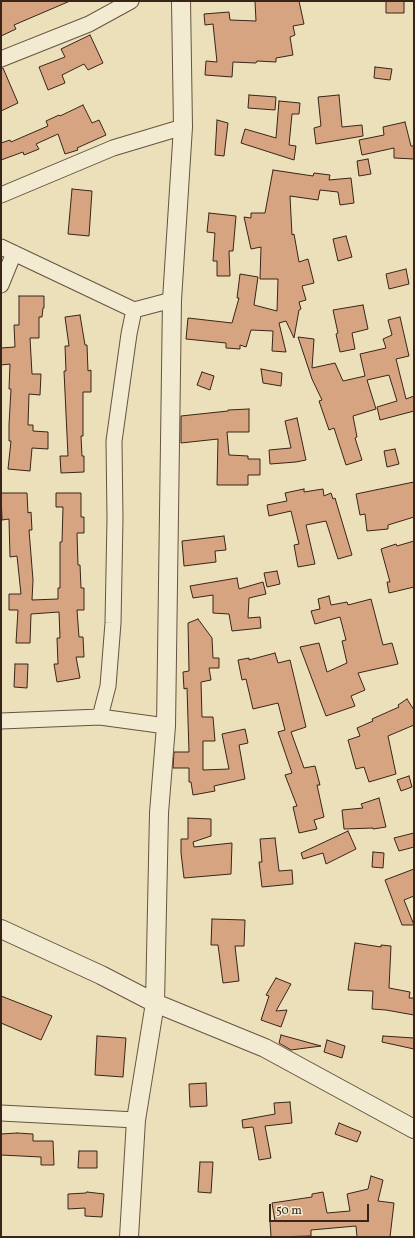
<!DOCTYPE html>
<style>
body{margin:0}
#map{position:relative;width:415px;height:1238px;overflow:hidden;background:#ebe0b9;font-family:Vollkorn,serif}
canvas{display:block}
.frame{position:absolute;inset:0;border:2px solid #392419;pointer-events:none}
.scale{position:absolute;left:269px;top:1204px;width:100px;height:18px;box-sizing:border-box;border:2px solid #392419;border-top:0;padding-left:5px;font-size:12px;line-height:14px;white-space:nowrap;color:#392419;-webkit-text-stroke:3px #f2ebd2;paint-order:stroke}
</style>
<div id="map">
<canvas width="415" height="1238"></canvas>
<div class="frame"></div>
<div class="scale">50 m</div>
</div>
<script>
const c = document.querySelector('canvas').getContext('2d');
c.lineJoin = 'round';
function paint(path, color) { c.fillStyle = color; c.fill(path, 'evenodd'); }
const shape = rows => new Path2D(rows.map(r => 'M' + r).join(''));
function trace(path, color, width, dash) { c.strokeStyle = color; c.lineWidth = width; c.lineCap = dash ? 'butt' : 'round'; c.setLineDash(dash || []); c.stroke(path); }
const building = shape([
 [1,1,70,1,14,25,16,29,1,36,1,1],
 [255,1,299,1,304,24,293,26,295,35,290,37,293,55,276,58,276,62,257,61,256,63,233,62,232,77,205,75,206,61,217,62,213,24,205,25,204,14,229,12,230,20,256,21,255,1],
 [386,1,404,1,404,13,386,13,386,1],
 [90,35,103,63,88,70,84,64,62,75,65,83,48,90,39,67,65,57,61,49,90,35],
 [375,67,392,69,390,80,374,78,375,67],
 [1,68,3,68,18,103,1,111,1,68],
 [249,95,276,97,275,110,248,108,249,95],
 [339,95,342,127,362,125,363,136,316,144,314,128,321,126,318,97,339,95],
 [279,101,300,103,299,114,292,114,289,145,296,146,294,160,241,143,245,129,276,138,279,101],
 [83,105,92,123,99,120,106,135,77,148,78,150,65,154,58,134,36,144,39,149,24,155,23,152,1,160,1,143,10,140,11,142,48,126,46,121,59,115,60,116,83,105],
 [217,120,228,123,224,156,215,155,217,120],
 [405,122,411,146,414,146,414,159,394,158,394,148,362,155,359,140,384,135,383,127,405,122],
 [368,159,371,174,359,176,357,161,368,159],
 [273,170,313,176,314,173,330,175,329,180,351,178,354,203,340,205,338,192,320,190,318,200,290,196,292,235,294,234,299,262,308,259,314,283,302,286,306,300,299,302,301,309,299,310,294,338,286,321,279,323,286,352,272,351,273,331,251,330,246,347,240,345,240,349,226,348,226,343,186,339,188,318,232,323,239,298,237,298,240,274,258,277,254,305,277,311,278,279,260,279,261,247,251,249,244,217,251,218,251,213,265,213,273,170],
 [72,189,92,191,89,236,68,234,72,189],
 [209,213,236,216,233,251,229,251,230,276,217,276,217,261,213,261,215,233,207,232,209,213],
 [346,236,352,257,338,261,333,239,346,236],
 [406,269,409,284,389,289,386,274,406,269],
 [19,296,44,296,44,308,43,308,42,317,39,317,39,338,30,338,32,374,41,374,40,395,29,394,28,425,33,425,33,431,48,432,48,449,32,448,30,471,8,469,11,441,9,441,9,425,11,389,9,389,10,364,1,365,1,348,15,347,14,325,19,325,19,296],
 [363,305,368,329,352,333,355,349,340,352,336,334,338,333,333,310,363,305],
 [80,315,85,345,87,345,88,371,91,370,91,392,83,392,83,436,81,436,82,456,84,456,84,472,61,473,60,456,68,456,64,371,66,371,65,346,69,346,65,317,80,315],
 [400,317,409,356,396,359,406,399,414,396,414,411,380,420,377,407,397,401,389,375,367,380,376,409,353,416,357,437,355,438,362,460,346,465,334,428,329,430,319,401,322,400,312,379,298,337,314,339,312,368,335,363,343,381,365,376,360,354,386,348,383,339,392,335,388,320,400,317],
 [261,369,282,373,281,386,263,383,261,369],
 [202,372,214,376,210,390,197,385,202,372],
 [249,409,249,432,227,432,229,455,248,456,248,459,260,459,260,475,248,475,248,485,217,485,218,439,181,443,181,416,228,411,228,410,249,409],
 [297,418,306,460,296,462,270,464,269,450,291,448,285,421,297,418],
 [395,449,399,464,387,467,384,451,395,449],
 [414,482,414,517,388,525,388,529,367,531,365,514,360,515,356,494,414,482],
 [304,489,304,492,323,489,324,496,331,493,333,499,335,498,352,555,338,559,326,521,306,525,315,564,298,567,294,545,299,544,291,511,269,516,267,505,287,501,285,493,304,489],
 [1,493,27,493,28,513,31,512,32,530,29,530,33,580,32,600,58,599,58,588,60,588,60,542,62,542,63,507,56,507,56,493,81,493,81,517,84,517,84,533,77,533,78,565,80,565,81,588,84,588,84,610,77,610,79,637,83,637,84,657,76,657,80,678,57,682,54,664,58,664,57,638,60,638,59,612,31,614,30,643,16,643,18,610,9,610,9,594,21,594,17,556,10,557,9,519,2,520,1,493],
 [224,536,226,550,215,551,216,562,184,566,182,541,224,536],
 [414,541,414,587,389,593,387,582,390,582,381,549,396,544,397,546,414,541],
 [277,571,280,584,267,587,264,573,277,571],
 [237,578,239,589,263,582,266,594,249,598,248,618,260,617,261,628,232,631,229,614,213,613,213,595,193,598,190,586,237,578],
 [329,596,331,605,347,602,348,605,371,599,383,645,392,643,398,664,358,673,365,690,351,696,355,706,326,716,300,647,319,643,327,672,347,663,342,641,346,640,340,617,315,624,311,611,320,609,318,599,329,596],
 [198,619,212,638,213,658,219,658,219,668,209,668,211,680,201,682,202,717,213,717,215,741,203,741,203,770,229,769,222,734,245,729,248,743,239,745,245,779,214,786,215,791,193,795,191,782,189,782,189,768,173,768,174,752,189,752,187,688,184,689,183,672,189,671,188,623,198,619],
 [275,653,278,663,290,660,306,727,291,732,304,768,315,766,320,785,317,785,324,817,314,820,317,829,299,833,293,807,297,806,285,775,292,773,278,732,285,730,278,703,253,709,246,679,242,680,238,660,249,658,249,660,275,653],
 [15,664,28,664,27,688,14,687,15,664],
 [407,699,414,710,414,725,388,736,396,774,369,782,364,767,356,769,348,740,360,736,357,728,373,721,372,719,399,707,398,705,407,699],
 [409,776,412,787,401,791,397,780,409,776],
 [379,798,386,827,373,829,373,828,344,829,342,810,363,808,361,804,379,798],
 [188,818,211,819,211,836,193,842,194,847,232,843,231,874,184,878,181,853,181,839,188,839,188,818],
 [348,831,356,849,326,864,323,853,303,859,301,853,348,831],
 [414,833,414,847,399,851,394,838,414,833],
 [275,838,279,871,292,870,293,884,262,887,259,862,262,862,260,839,275,838],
 [373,852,384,853,383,868,372,867,373,852],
 [414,869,414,896,404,900,414,925,402,925,385,880,414,869],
 [212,919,245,920,244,946,235,946,239,981,223,983,218,945,211,945,212,919],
 [355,943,381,947,381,945,391,946,389,988,410,992,409,998,414,998,414,1015,386,1010,372,1009,373,991,348,990,355,943],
 [276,978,291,984,276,1011,287,1010,281,1027,261,1020,269,996,266,995,276,978],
 [1,996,52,1016,41,1040,1,1023,1,996],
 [281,1035,321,1046,291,1050,279,1043,281,1035],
 [97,1036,126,1038,123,1077,95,1075,97,1036],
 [383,1036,414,1038,414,1049,382,1042,383,1036],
 [327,1040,345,1046,342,1058,324,1052,327,1040],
 [206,1083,207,1106,190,1107,189,1084,206,1083],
 [290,1102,292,1123,265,1126,271,1158,259,1160,253,1127,243,1128,242,1120,275,1114,274,1103,290,1102],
 [339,1123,361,1132,357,1142,335,1134,339,1123],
 [17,1133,33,1134,33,1141,53,1141,54,1165,41,1165,41,1157,1,1155,1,1134,17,1133],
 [79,1151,97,1151,97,1168,78,1168,79,1151],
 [200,1162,213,1162,211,1193,198,1192,200,1162],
 [371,1176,383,1180,378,1201,394,1203,390,1237,357,1237,356,1226,311,1230,311,1236,271,1237,270,1221,275,1221,272,1203,312,1197,312,1194,323,1192,327,1213,350,1211,347,1194,368,1189,371,1176],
 [87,1192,104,1194,102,1217,85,1216,85,1208,68,1209,68,1194,86,1193,87,1192]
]);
paint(building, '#d7a482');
trace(building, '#392419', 1);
const minor = shape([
 [1,59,89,24,131,1],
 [1,195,113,148,183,127],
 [1,247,134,310,172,300],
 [1,285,14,253],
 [100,717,108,686,113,623,115,519,114,441,129,334,134,310],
 [1,721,100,717,166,726],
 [1,1113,136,1120]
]);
const tertiary = shape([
 [1,929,101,975,155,1003,265,1048,414,1129],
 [129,1237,136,1120,155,1003,159,813,166,726,172,300,183,127,181,1]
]);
trace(minor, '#665341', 17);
trace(tertiary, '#665341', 20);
trace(minor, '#f2ebd2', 15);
trace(tertiary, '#f2ebd2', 18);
</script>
